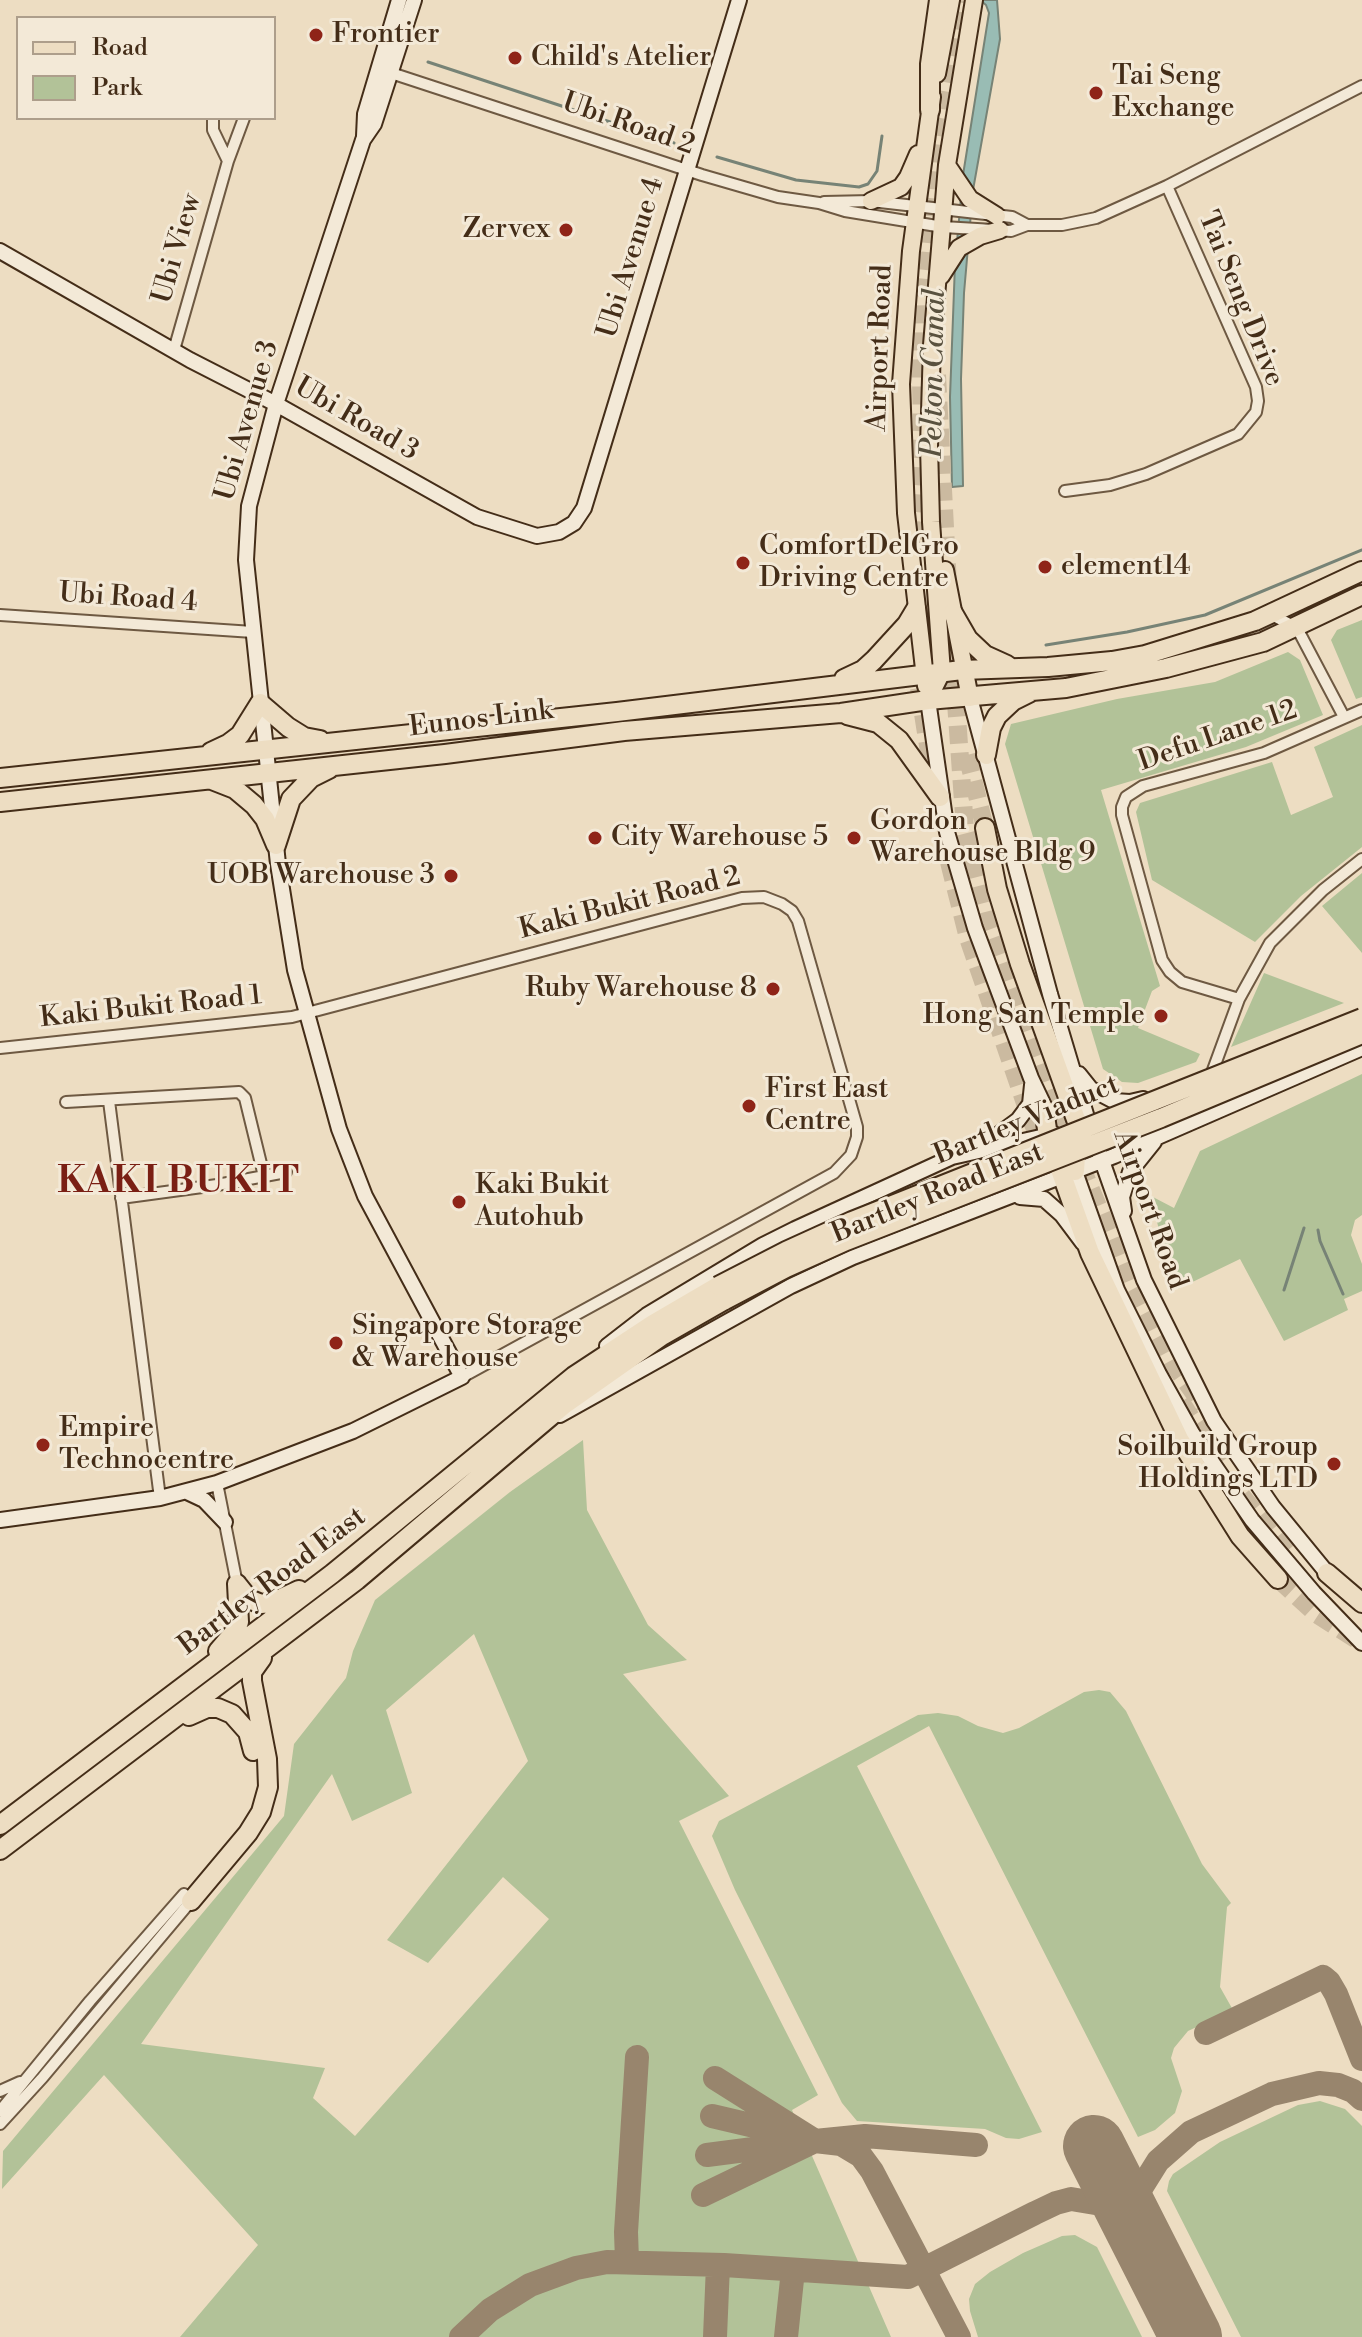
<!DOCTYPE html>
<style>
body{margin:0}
#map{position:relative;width:1362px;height:2337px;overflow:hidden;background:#edddc2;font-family:"Libre Bodoni",serif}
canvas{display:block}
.legend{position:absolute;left:16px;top:16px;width:260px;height:104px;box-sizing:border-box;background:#f3e9d7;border:2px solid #ad9e8b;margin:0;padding:10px 14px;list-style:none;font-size:24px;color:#442d18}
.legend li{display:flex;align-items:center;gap:16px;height:40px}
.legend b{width:40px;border:2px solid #ad9e8b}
</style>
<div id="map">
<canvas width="1362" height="2337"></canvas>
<ul class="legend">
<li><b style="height:10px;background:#edddc2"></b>Road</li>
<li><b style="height:22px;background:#b2c298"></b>Park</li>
</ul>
</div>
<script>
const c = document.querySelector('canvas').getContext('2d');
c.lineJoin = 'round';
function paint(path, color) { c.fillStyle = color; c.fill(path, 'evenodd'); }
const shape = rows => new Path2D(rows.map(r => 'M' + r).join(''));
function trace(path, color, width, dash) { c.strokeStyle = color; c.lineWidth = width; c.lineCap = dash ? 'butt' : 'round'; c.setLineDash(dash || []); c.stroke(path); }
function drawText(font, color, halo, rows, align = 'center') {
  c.font = font + ' "Libre Bodoni",serif'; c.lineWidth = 6; c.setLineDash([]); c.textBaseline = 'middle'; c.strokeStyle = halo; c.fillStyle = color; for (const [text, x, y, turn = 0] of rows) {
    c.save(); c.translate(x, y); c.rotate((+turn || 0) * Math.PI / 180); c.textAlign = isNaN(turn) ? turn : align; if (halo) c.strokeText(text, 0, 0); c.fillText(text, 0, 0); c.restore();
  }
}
paint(shape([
 [1362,620,1362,697,1356,699,1331,640,1337,630],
 [1288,652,1300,660,1323,715,1246,747,1101,790,1160,986,1152,991,1138,1028,1200,1054,1196,1062,1138,1083,1122,1082,1103,1069,1005,744,1011,724,1117,699,1215,682],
 [1362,725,1362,847,1301,896,1255,942,1152,880,1136,812,1140,803,1272,762,1291,815,1333,797,1314,747],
 [1362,873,1362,953,1322,906],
 [1264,973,1344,1003,1231,1047],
 [1362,1074,1362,1215,1355,1220,1351,1235,1362,1264,1362,1291,1344,1299,1348,1310,1284,1341,1240,1259,1178,1289,1162,1243,1151,1196,1174,1208,1200,1151],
 [583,1440,587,1510,648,1625,687,1660,623,1674,729,1796,679,1821,818,2095,792,2110,891,2337,180,2337,258,2245,104,2075,2,2189,3,2151,284,1816,294,1744,346,1678,353,1651,375,1600,510,1492],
 [474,1634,528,1761,387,1940,428,1963,503,1877,549,1919,355,2136,313,2098,325,2068,141,2044,332,1774,352,1821,412,1793,386,1710],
 [1099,1690,1110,1692,1126,1711,1202,1864,1231,1903,1227,1907,1220,1987,1233,2010,1188,2031,1174,2048,1171,2058,1182,2091,1175,2113,1155,2130,1138,2137,929,1726,857,1766,1042,2132,1019,2139,1006,2138,985,2129,857,2121,842,2103,735,1890,712,1836,719,1821,918,1715,938,1713,958,1716,978,1726,1003,1733,1019,1728,1084,1692],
 [1320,2101,1345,2109,1362,2126,1362,2337,1241,2337,1167,2191,1169,2181,1173,2174,1220,2142,1298,2105],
 [1075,2235,1097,2247,1142,2337,978,2337,970,2311,969,2299,975,2284,990,2272,1023,2253,1062,2236]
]), '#b2c298');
const water = shape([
 [980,0,997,0,1000,39,973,190,964,293,961,379,963,486,952,487,950,397,955,264,963,175,989,13,986,5,980,0]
]);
paint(water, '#99bcb4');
trace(water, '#778376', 2);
trace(shape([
 [428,62,674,143],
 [717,157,796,180,859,187,868,184,877,171,882,136],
 [1046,645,1127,632,1205,615,1362,550],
 [1318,1230,1320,1241,1343,1294],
 [1284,1290,1304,1228]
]), '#778376', 3);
trace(shape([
 [1206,2033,1323,1977,1329,1982,1336,1994,1362,2059],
 [715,2078,815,2141],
 [712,2116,797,2136],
 [707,2155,792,2144],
 [703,2195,815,2141],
 [1141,2236,1134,2206,1138,2193,1158,2161,1191,2132,1272,2094,1319,2083,1338,2085,1353,2091,1362,2099],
 [627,2261,626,2232,637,2057],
 [461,2337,490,2310,530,2285,576,2268,607,2262,724,2265,908,2277,1035,2213,1056,2203,1071,2199,1101,2204,1112,2209,1131,2225,1141,2238],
 [715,2337,718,2265],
 [786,2337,793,2270],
 [959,2337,872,2171,861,2156,841,2144,815,2141,865,2136,976,2145]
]), '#98856d', 24);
trace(shape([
 [1094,2146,1191,2337]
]), '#98856d', 62);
trace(shape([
 [937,375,948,585],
 [913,539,922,429,919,292,934,143,960,0],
 [950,618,965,829,990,927,1051,1095,1130,1282,1174,1365,1203,1406],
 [919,688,933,778],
 [967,755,985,828],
 [949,862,968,938,1027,1109,1044,1152],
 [1181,1402,1222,1465],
 [1242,1496,1287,1551],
 [1278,1579,1316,1614,1360,1642]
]), '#cbbaa0', 18, [18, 9]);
const street = shape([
 [385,71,702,175,778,197,819,203,845,211,943,227,1011,231,1027,225,1062,225,1096,218,1167,186,1362,86],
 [213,118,213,130,228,161],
 [824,202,871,201,1012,217,1027,225],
 [174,350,228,161,244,118],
 [1065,491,1110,485,1146,474,1238,434,1256,412,1258,401,1256,387,1167,186],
 [0,615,253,632],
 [1272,615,1297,628,1344,717],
 [1239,999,1182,982,1170,972,1162,960,1122,815,1122,807,1126,797,1143,786,1264,753,1362,710],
 [0,1048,292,1017,742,898,764,897,782,904,792,911,798,921,857,1127,857,1137,851,1155,834,1173,462,1377],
 [1213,1070,1239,999,1270,943,1323,890,1362,859],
 [109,1101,160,1498],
 [66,1102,239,1092,245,1098,264,1176],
 [121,1198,217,1185,286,1172],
 [217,1483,237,1584],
 [0,2091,20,2082],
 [0,2111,90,2001,184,1894],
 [0,2124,43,2077,191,1901]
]);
const secondary = shape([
 [364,136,365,114,399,0],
 [0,251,190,360,276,404,477,517,537,536,559,532,574,523,584,508,739,0],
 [970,698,1050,994,1088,1121,1144,1280,1214,1421,1273,1507,1332,1579],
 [928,700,947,832,975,928,1031,1078,1049,1116],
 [1079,1074,1091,1089,1114,1101,1130,1102,1143,1099],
 [978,1145,995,1137,1018,1120,1030,1104,1032,1085],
 [1072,1163,1117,1290,1159,1374,1192,1433,1252,1520,1314,1593,1362,1643],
 [1020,1197,1044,1199,1062,1215,1083,1243],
 [1124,1211,1122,1197,1130,1172,1154,1142],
 [607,1346,647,1315,763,1245,795,1229,952,1157,1054,1134],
 [560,1415,791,1286,853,1257,1114,1156,1362,1048],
 [187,1492,204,1500,225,1522],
 [0,1520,160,1498,217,1483,353,1431,462,1377,365,1196,339,1129,295,970,278,864,246,560,249,506,276,404,363,140,374,124,414,0]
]);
const primary = shape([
 [937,74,951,0],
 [947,165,970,199,997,216],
 [871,201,901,187,908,177,918,154],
 [941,276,959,248,980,236,1000,230],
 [945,570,970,698],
 [926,686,906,513,901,384,911,251,932,97],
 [928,700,942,672,931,522,929,446,932,345,947,165,974,0]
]);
const highway = shape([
 [930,110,930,64,939,0],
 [953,613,968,639,985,655,1007,665],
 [844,679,863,670,874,660,907,624,916,609],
 [847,715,878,723,899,740,940,797],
 [211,752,228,744,240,735,260,703,288,727,304,737,320,740],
 [986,755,991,728,997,716,1013,701,1029,693],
 [0,778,617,712,962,670,1048,667,1112,661,1145,655,1255,621,1362,571],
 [212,780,235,789,254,805,265,819,276,845],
 [0,802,445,754,624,731,841,713,928,700,1066,688,1166,668,1263,642,1362,595],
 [985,828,997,889,1020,964,1078,1125,1075,1171],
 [276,845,291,799,311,778,329,769],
 [1044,1109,1048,1136,1090,1253,1179,1439,1240,1536,1278,1579],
 [1327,1573,1362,1603],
 [237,1584,249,1599,261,1604,271,1603,299,1590],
 [218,1651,235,1631,239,1622,237,1584],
 [189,1716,207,1708,218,1708,232,1714,248,1732,253,1751],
 [0,1825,332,1574,574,1376,653,1324,718,1286],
 [0,1850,357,1580,564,1405,662,1336,725,1300],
 [191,1901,248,1833,261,1812,268,1787,267,1759,252,1681,252,1672,262,1658]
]);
trace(street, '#6e5942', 14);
trace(secondary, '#442d18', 18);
trace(primary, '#442d18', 20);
trace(highway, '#442d18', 22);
trace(street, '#f3e9d7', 10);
trace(secondary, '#f3e9d7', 14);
trace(primary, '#edddc2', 16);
trace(highway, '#edddc2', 18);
const highwayBridge = shape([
 [718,1286,786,1251,852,1221,1362,1018],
 [725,1300,786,1268,846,1241,1161,1118,1362,1034]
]);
trace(highwayBridge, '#442d18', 22, []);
trace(highwayBridge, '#edddc2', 18);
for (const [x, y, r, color] of [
 [316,35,8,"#8f2418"],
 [515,58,8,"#8f2418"],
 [1096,93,8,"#8f2418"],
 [566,230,8,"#8f2418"],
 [743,563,8,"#8f2418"],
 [1045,567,8,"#8f2418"],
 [595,838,8,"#8f2418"],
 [854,838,8,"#8f2418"],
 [451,876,8,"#8f2418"],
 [773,989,8,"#8f2418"],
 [1161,1016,8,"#8f2418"],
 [749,1106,8,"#8f2418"],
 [459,1202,8,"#8f2418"],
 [336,1343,8,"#8f2418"],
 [43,1445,8,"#8f2418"],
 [1334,1464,8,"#8f2418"]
]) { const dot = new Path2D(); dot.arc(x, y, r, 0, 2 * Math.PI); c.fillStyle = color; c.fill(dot); trace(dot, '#f3e9d7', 3); }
drawText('28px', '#442d18', '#f3e9d7', [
 ["Frontier",332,35],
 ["Child's Atelier",531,58],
 ["Tai Seng",1112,77],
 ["Exchange",1112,109],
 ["Zervex",550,230,"right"],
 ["ComfortDelGro",759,547],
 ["Driving Centre",759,579],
 ["element14",1061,567],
 ["Gordon",870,822],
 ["Warehouse Bldg 9",870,854],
 ["City Warehouse 5",611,838],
 ["UOB Warehouse 3",435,876,"right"],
 ["Ruby Warehouse 8",757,989,"right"],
 ["Hong San Temple",1145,1016,"right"],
 ["First East",765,1090],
 ["Centre",765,1122],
 ["Kaki Bukit",475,1186],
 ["Autohub",475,1218],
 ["Singapore Storage",352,1327],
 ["& Warehouse",352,1359],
 ["Empire",59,1429],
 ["Technocentre",59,1461],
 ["Soilbuild Group",1318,1448,"right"],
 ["Holdings LTD",1318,1480,"right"]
], 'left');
drawText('28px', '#442d18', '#f3e9d7', [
 ["Ubi Road 2",628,125,19],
 ["Ubi View",178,249,-74],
 ["Ubi Avenue 4",632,258,-73],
 ["Tai Seng Drive",1240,299,68],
 ["Airport Road",881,348,-88],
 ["Ubi Road 3",356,420,30],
 ["Ubi Avenue 3",248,421,-74],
 ["Ubi Road 4",128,599,4],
 ["Eunos Link",481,720,-7],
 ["Defu Lane 12",1218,737,-19],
 ["Kaki Bukit Road 2",630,904,-14],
 ["Kaki Bukit Road 1",151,1008,-6],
 ["Bartley Viaduct",1027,1121,-22],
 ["Bartley Road East",938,1194,-22],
 ["Airport Road",1149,1210,70],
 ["Bartley Road East",273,1582,-37]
]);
drawText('italic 30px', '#59513f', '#f3e9d7', [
 ["Pelton Canal",935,373,-89]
]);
c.letterSpacing = '2px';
drawText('bold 36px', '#7a1f14', '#f3e9d7', [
 ["KAKI BUKIT",179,1183]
]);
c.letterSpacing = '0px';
</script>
